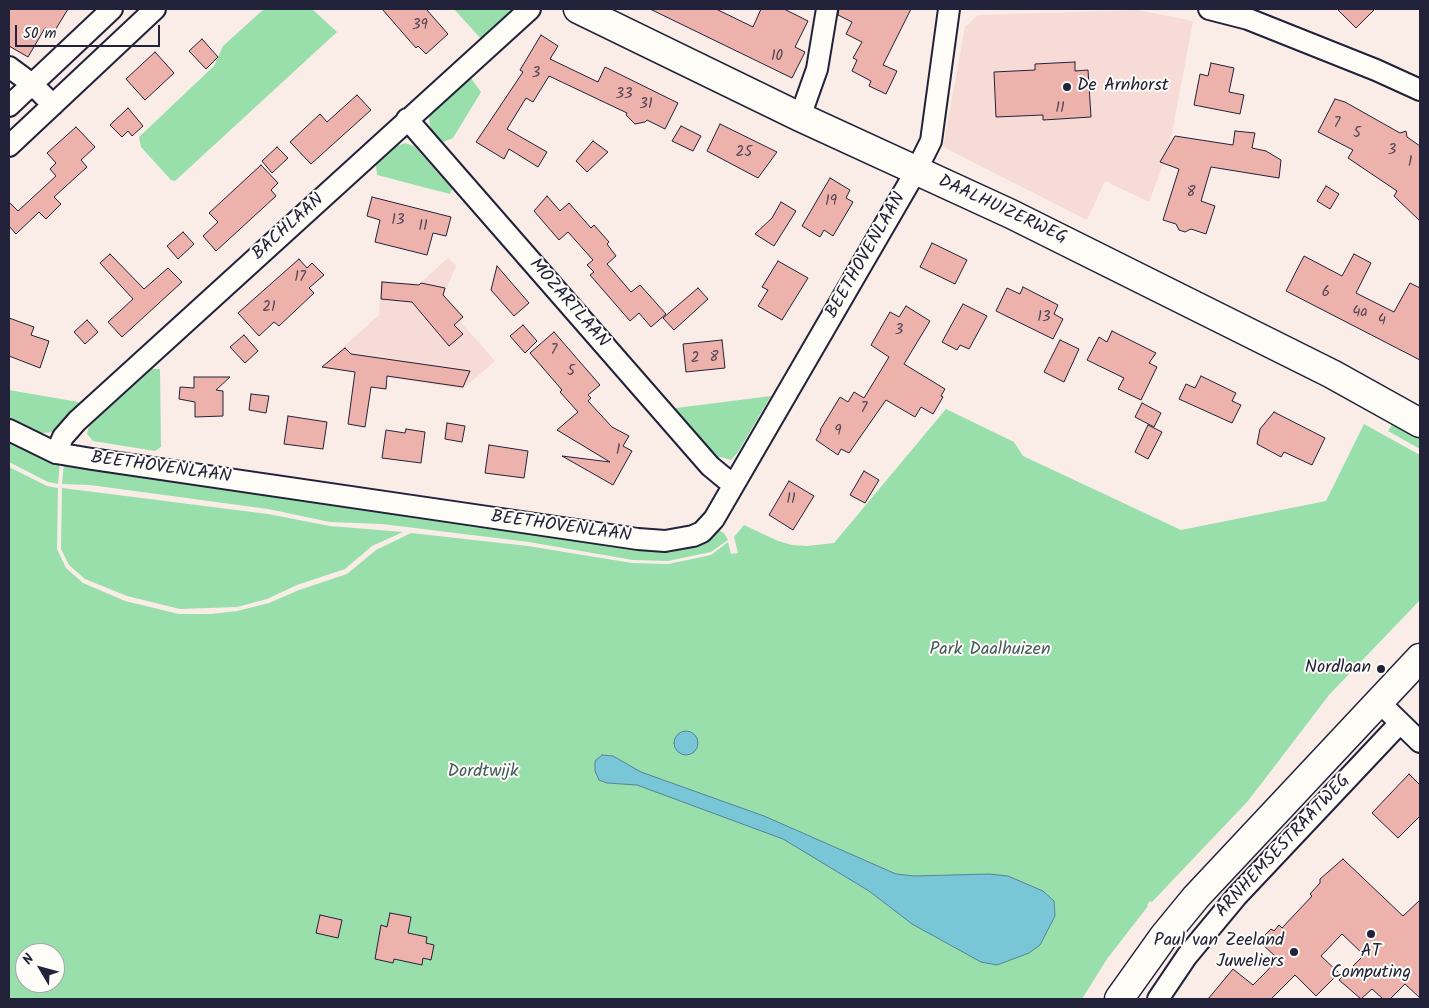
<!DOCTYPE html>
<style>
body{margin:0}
#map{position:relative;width:1429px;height:1008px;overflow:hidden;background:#faede8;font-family:Kalam,sans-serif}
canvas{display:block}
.frame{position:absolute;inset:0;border:10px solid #22223b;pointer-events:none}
.north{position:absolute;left:15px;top:943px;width:50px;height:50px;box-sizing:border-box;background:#fdfcf7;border:1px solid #a5a5ac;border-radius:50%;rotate:307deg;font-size:14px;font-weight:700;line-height:20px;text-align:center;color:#22223b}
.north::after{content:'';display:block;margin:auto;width:18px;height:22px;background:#22223b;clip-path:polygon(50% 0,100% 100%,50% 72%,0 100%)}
.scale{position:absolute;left:15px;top:25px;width:145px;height:22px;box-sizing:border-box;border:2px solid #22223b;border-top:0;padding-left:6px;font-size:15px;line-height:18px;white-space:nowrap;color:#22223b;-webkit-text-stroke:4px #fdfcf7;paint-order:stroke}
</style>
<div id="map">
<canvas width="1429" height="1008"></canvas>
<div class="frame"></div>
<div class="north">N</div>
<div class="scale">50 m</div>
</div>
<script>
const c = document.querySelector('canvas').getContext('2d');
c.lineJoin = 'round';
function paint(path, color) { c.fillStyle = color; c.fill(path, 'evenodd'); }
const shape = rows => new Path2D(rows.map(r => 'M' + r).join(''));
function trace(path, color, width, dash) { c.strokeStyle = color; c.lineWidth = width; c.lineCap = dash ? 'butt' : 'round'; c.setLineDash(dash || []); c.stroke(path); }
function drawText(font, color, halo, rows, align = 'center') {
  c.font = font + ' Kalam,sans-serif'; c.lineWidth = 4; c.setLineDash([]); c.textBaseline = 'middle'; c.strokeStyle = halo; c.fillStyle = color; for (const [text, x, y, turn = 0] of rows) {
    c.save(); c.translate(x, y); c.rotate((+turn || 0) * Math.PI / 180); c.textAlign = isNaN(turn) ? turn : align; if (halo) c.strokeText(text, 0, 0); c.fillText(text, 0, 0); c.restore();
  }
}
paint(shape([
 [1138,10,1193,21,1169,149,1149,202,1105,181,1087,220,943,147,965,27,978,15],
 [448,258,456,266,444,294,464,317,460,321,495,361,463,389,321,367,379,315,381,281,419,284]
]), '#f6dbd6');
paint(shape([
 [264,9,312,9,337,32,175,181,171,180,141,147,139,137,214,66,223,46],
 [454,9,517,9,483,41],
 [468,74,481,92,453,138,443,142,430,128,429,117,433,112,430,109],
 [405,143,414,146,452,189,450,194,377,175,376,165,397,146],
 [152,369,160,369,161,447,155,451,93,441,87,434,89,426],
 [9,390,78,402,82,407,53,432,34,434,9,422],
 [771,396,738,452,731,460,720,457,716,461,671,411,676,408],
 [946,409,1014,442,1023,456,1181,530,1326,501,1364,424,1420,455,1420,600,1329,695,1248,801,1152,902,1150,901,1147,905,1148,906,1107,959,1082,999,9,999,9,467,47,486,58,488,57,549,66,568,83,583,125,601,179,614,211,614,237,611,269,603,299,590,347,574,376,550,411,533,528,546,632,563,668,564,711,555,728,542,731,554,738,553,734,537,744,525,778,541,792,545,807,546,834,543],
 [25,953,55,953,55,983,25,983],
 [1394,422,1420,437,1420,449,1388,431],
 [9,438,38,456,60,462,58,484,48,482,9,462],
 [64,463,588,540,715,528,724,533,728,540,711,552,668,561,633,560,529,542,382,524,330,522,268,509,90,485,62,484],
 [62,488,268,514,330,526,403,532,372,546,345,569,297,585,267,599,237,607,180,609,127,596,85,579,69,565,61,549]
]), '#98dfac');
const water = shape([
 '674 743a12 12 0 1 1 24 0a12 12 0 1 1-24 0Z',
 [602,755,613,756,641,772,764,816,896,874,914,876,989,874,1008,876,1043,891,1054,901,1055,916,1040,945,1029,953,997,965,981,962,912,924,869,891,783,839,637,785,607,783,599,780,595,771,595,761,602,755]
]);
paint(water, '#78c6d6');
trace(water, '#568498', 1);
const building = shape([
 [9,9,68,9,54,32,45,28,28,57,9,46,9,9],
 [382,9,426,9,448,34,426,54,418,46,416,48,382,9],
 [650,9,716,9,753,27,761,9,784,9,808,21,795,47,805,52,792,78,650,9],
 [839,9,911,9,883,65,897,71,886,94,869,86,871,81,852,71,857,60,853,58,862,42,846,34,852,22,838,15,839,9],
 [1337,9,1375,9,1356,28,1337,9],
 [541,35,558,46,550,59,598,82,605,67,678,103,665,129,647,120,645,122,635,124,626,115,627,113,549,76,533,102,526,98,507,129,547,152,538,167,509,149,504,159,476,142,523,72,520,70,541,35],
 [202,39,218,57,206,69,189,51,202,39],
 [155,52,174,73,145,100,126,79,155,52],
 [1075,62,1075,71,1088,70,1091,117,1043,120,1043,115,996,117,994,72,1035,70,1035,64,1075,62],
 [1211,63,1234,68,1229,92,1244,95,1240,114,1194,105,1200,74,1208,76,1211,63],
 [357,95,371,110,311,164,290,142,320,114,327,122,357,95],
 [1335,99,1345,102,1400,133,1406,131,1407,137,1420,146,1420,221,1394,196,1397,191,1348,158,1353,150,1318,132,1335,99],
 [128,108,143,126,132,136,128,131,122,137,110,125,128,108],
 [720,124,777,152,758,178,707,151,720,124],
 [681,126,701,136,693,151,672,141,681,126],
 [76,127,95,147,81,160,87,167,54,197,61,204,46,219,39,212,16,234,9,226,9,202,18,211,56,176,50,169,56,163,47,153,76,127],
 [1235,131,1255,133,1252,148,1266,151,1281,160,1279,178,1211,167,1201,201,1215,206,1206,234,1191,229,1185,232,1179,230,1176,224,1163,220,1179,169,1160,162,1175,136,1233,145,1235,131],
 [593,141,608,152,587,172,576,161,593,141],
 [277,147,288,158,272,173,262,161,277,147],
 [261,165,278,183,271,190,276,196,216,251,203,236,218,222,209,213,261,165],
 [830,178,850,190,846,198,853,202,833,236,824,230,820,237,802,226,830,178],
 [1326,186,1339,194,1330,209,1317,201,1326,186],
 [547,196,560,211,569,203,591,228,594,225,609,242,607,244,616,256,607,264,631,292,640,285,666,314,651,327,639,313,630,321,590,275,594,272,587,265,593,260,568,232,559,240,534,211,547,196],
 [372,197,451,217,446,236,433,233,427,255,375,242,380,220,367,216,372,197],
 [781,202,796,211,774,246,755,234,772,218,781,202],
 [183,232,194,244,178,259,167,246,183,232],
 [932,243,967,260,955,284,920,267,932,243],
 [110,254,144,289,168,268,182,282,122,337,108,322,133,299,100,263,110,254],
 [1354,254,1371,263,1356,293,1394,312,1410,283,1420,288,1420,360,1286,291,1304,256,1342,276,1354,254],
 [299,259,307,268,312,263,324,275,309,288,314,293,279,326,274,322,259,336,238,313,299,259],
 [778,261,808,278,782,320,758,306,768,290,762,287,778,261],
 [497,266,529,303,514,316,491,290,497,266],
 [382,282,419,285,421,283,445,288,443,295,463,317,454,325,463,334,449,346,412,302,381,299,382,282],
 [1023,287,1058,305,1054,314,1063,319,1053,339,996,311,1007,288,1020,294,1023,287],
 [698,288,708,299,674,330,663,318,698,288],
 [963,304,987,316,969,349,960,345,957,350,942,342,963,304],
 [906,306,930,321,904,364,945,389,941,396,943,397,933,414,921,407,915,417,886,400,849,453,841,449,838,455,816,440,821,431,820,430,840,397,848,402,854,392,864,398,889,357,871,345,890,312,899,317,906,306],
 [9,318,34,327,31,335,49,341,40,368,9,356,9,318],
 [87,320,98,332,85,344,74,332,87,320],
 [523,325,537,341,525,353,510,336,523,325],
 [1112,331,1156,353,1149,363,1157,367,1141,400,1118,389,1124,378,1087,360,1099,337,1107,342,1112,331],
 [554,332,600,385,588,395,591,398,588,401,612,427,629,436,623,446,632,451,613,485,562,456,610,462,557,430,578,412,560,392,562,390,530,353,554,332],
 [244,335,258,351,245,363,230,347,244,335],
 [722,340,725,368,686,372,683,344,722,340],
 [1060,340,1079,349,1064,382,1044,372,1060,340],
 [345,348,351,354,470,371,463,387,387,376,386,389,371,387,365,427,348,424,355,372,322,367,345,348],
 [1201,376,1236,393,1232,401,1241,405,1232,423,1179,399,1186,384,1195,388,1201,376],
 [194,377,230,377,216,390,223,391,223,416,195,417,195,402,179,399,180,387,194,388,194,377],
 [251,394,269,396,266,413,249,410,251,394],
 [1142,403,1161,413,1154,427,1135,417,1142,403],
 [1274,412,1325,438,1312,465,1284,452,1281,457,1257,444,1260,429,1274,412],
 [288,416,327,422,323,449,284,444,288,416],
 [447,423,465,426,462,442,445,439,447,423],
 [1148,425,1162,432,1148,459,1135,452,1148,425],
 [406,429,425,432,421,463,382,458,386,430,405,433,406,429],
 [489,445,528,451,524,478,485,473,489,445],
 [864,471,879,480,865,503,850,495,864,471],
 [789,481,814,496,793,530,769,515,789,481],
 [1409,774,1420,785,1420,816,1398,838,1372,813,1409,774],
 [1343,859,1403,916,1420,900,1420,998,1405,984,1390,999,1383,999,1372,989,1361,999,1339,980,1364,955,1342,934,1321,956,1339,973,1316,996,1295,975,1271,999,1208,999,1233,969,1253,985,1264,974,1278,959,1259,941,1271,929,1274,931,1279,925,1282,928,1312,896,1310,894,1320,883,1320,879,1343,859],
 [390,913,411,917,408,933,427,937,426,943,434,945,431,960,423,958,422,965,394,959,393,963,375,959,381,925,387,927,390,913],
 [320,915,342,920,338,938,316,933,320,915]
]);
paint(building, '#edb2ab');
trace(building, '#22223b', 1);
const minor = shape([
 [1209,9,1248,19,1376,70,1420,90],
 [9,67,32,84,53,105],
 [9,106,112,9],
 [800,117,817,69,827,9],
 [407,119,710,466,733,485],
 [9,146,155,9],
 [9,430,56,453,92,459,638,539,665,541,693,536,702,532,714,519,916,171,931,141,949,9],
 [56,453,63,437,77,421,530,9],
 [1379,702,1420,742],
 [1158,999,1187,956,1236,897,1400,723]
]);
const secondary = shape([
 [578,9,800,117,1011,214,1332,374,1420,423],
 [1119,999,1164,936,1196,897,1420,658]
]);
trace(minor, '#22223b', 24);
trace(secondary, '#22223b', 31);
trace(minor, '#fdfcf7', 20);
trace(secondary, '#fdfcf7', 28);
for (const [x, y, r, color] of [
 [1067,87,5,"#22223b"],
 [1381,669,5,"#22223b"],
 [1371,934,5,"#22223b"],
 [1294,952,5,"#22223b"]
]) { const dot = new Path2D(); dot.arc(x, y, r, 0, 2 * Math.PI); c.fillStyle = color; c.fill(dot); trace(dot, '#fdfcf7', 2); }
drawText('15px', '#554657', null, [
 ["39",420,26],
 ["10",777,57],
 ["3",536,74],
 ["33",624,95],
 ["31",646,105],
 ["11",1060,109],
 ["7",1337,124],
 ["5",1357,134],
 ["3",1392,151],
 ["25",744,153],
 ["1",1410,163],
 ["8",1191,193],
 ["19",831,202],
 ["13",398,221],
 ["11",423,227],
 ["17",300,278],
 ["6",1326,293],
 ["21",269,308],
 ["4a",1360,313],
 ["13",1044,318],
 ["4",1382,321],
 ["3",899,331],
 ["7",554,351],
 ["8",714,358],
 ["2",695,359],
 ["5",571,372],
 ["7",864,409],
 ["9",838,432],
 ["1",618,451],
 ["11",791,500]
]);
drawText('18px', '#22223b', '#fdfcf7', [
 ["De Arnhorst",1077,87,"left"],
 ["Nordlaan",1371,669],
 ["Paul van Zeeland",1284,942],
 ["Juweliers",1284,963],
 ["AT",1371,953,"center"],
 ["Computing",1371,974,"center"]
], 'right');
drawText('18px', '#22223b', '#fdfcf7', [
 ["DAALHUIZERWEG",1002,211,25],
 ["BACHLAAN",289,228,-42],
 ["BEETHOVENLAAN",867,256,-60],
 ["MOZARTLAAN",568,304,49],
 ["BEETHOVENLAAN",161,469,8],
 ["BEETHOVENLAAN",561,528,8],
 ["ARNHEMSESTRAATWEG",1284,847,-47]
]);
drawText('18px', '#455b5d', '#fdfcf7', [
 ["Park Daalhuizen",990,651],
 ["Dordtwijk",483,773]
]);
</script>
